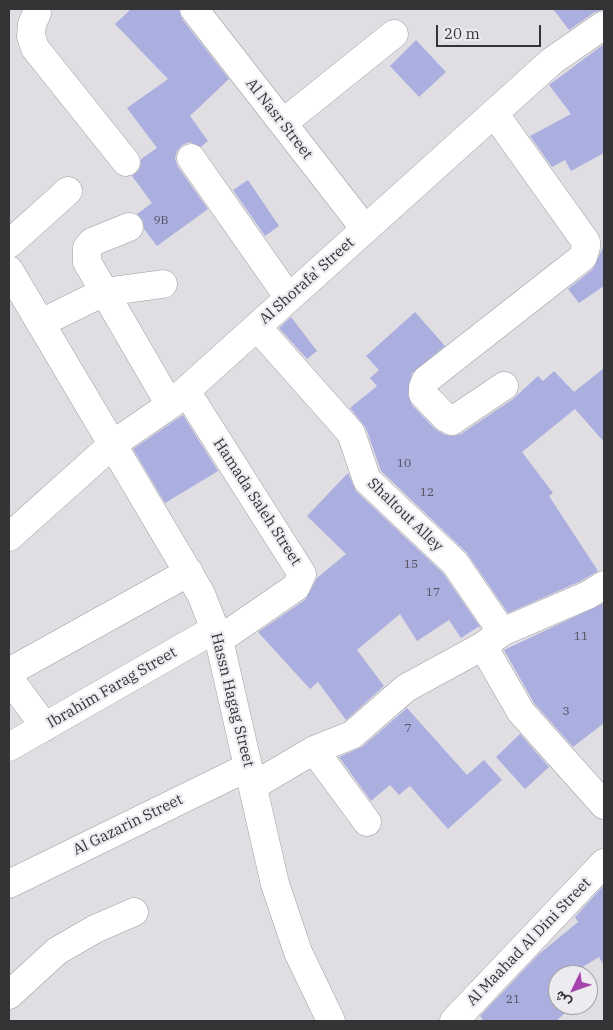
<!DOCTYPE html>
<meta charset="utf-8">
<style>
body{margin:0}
#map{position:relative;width:613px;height:1030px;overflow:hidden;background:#e0dee2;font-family:"IBM Plex Serif",Vazirmatn,serif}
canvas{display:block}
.frame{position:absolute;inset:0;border:10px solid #343335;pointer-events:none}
.north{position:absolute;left:548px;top:965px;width:50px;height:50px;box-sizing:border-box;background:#edebf0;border:1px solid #a3a1a5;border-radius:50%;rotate:228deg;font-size:14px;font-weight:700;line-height:20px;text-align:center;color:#343335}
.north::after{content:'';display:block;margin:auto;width:18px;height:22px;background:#a544ac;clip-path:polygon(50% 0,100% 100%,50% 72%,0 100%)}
.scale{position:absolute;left:436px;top:25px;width:105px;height:22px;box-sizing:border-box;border:2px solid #343335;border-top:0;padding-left:6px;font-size:15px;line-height:18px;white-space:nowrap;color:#343335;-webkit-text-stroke:4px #edebf0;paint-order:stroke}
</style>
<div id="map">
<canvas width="613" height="1030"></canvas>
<div class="frame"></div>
<div class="north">ش</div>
<div class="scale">20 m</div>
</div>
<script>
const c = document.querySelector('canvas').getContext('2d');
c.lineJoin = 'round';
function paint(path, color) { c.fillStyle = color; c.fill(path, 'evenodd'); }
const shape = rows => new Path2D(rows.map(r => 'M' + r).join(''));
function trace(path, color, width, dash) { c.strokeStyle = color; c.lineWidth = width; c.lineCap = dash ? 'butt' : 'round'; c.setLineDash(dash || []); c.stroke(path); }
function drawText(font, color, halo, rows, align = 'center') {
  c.font = font + ' "IBM Plex Serif",serif'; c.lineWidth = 4.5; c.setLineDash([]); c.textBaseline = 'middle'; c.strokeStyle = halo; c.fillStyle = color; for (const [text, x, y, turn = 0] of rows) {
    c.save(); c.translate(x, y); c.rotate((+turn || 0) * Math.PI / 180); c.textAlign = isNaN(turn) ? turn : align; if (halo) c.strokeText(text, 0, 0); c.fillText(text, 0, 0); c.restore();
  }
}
paint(shape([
 [131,9,179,9,182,19,229,79,190,116,208,141,201,147,190,142,182,145,177,151,175,159,178,167,208,209,157,246,144,229,143,221,137,214,152,203,132,176,140,168,141,159,157,148,127,108,168,79,115,24],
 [553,9,604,9,604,10,595,12,569,30],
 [416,40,446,72,419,97,390,66],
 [604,44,604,153,571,171,565,160,552,167,530,136,571,114,549,85],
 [248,180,279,226,265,236,233,190],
 [604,245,604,286,579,303,568,289,593,269],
 [415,312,445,346,412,373,408,395,412,405,435,429,445,435,453,436,461,434,513,399,538,376,543,381,554,371,574,392,604,368,604,442,575,409,522,452,553,493,549,496,598,571,581,581,508,613,466,552,381,471,366,428,350,408,377,386,370,378,379,370,366,356],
 [291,317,317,351,307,359,279,328],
 [183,415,218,471,165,503,133,449],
 [348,473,356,491,443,573,481,628,478,627,461,638,449,620,417,641,400,614,357,650,384,686,346,720,318,682,310,689,258,632,305,600,317,578,346,554,307,516],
 [604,603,604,723,573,747,534,703,504,650],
 [407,708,467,775,484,760,502,780,448,829,410,786,399,795,390,785,371,801,339,757,362,747],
 [520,734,549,767,525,789,496,757],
 [604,885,604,966,599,957,569,975,558,975,558,981,553,984,558,990,558,1005,570,1005,572,1007,556,1021,484,1021,480,1016,539,954,578,922,575,917]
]), '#abafdf');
const minor = shape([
 [194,9,365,229],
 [37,13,32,24,31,36,35,48,126,162],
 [494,113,586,242,586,247,583,257,426,380,423,387,423,394,446,418,452,421,504,386],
 [283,123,394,34],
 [191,158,289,298],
 [129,227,92,242,87,248,87,262,170,405],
 [9,244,68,191],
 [9,270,201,594,219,640,275,884,298,952,331,1021],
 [41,323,104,292,163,284],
 [257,327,351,433,367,480,455,563,502,632],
 [186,391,302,574,296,587,219,640],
 [9,537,113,444,170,405,552,61,604,25],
 [483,646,521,712,604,805],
 [9,672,189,572],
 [9,678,45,727],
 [9,747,215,629],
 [314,750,367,822],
 [253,786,314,750,352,735,406,688,483,646,502,632,588,595,604,585],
 [9,884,248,767],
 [9,995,57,951,95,929,134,912],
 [454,1021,604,863]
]);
trace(minor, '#9f9da2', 29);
trace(minor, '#fff', 28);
drawText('12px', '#525260', null, [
 ["9B",161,221],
 ["10",404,464],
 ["12",427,493],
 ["15",411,565],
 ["17",433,593],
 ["11",581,637],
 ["3",566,712],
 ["7",408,729],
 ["21",513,1000]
]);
drawText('15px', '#343335', '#edebf0', [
 ["Al Nasr Street",279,119,52],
 ["Al Shorafa' Street",307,281,-42],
 ["Hamada Saleh Street",257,502,57],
 ["Shaltout Alley",405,515,44],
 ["Ibrahim Farag Street",112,688,-30],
 ["Hassn Hagag Street",232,700,76],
 ["Al Gazarin Street",128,825,-26],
 ["Al Maahad Al Dini Street",529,942,-46]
]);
</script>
